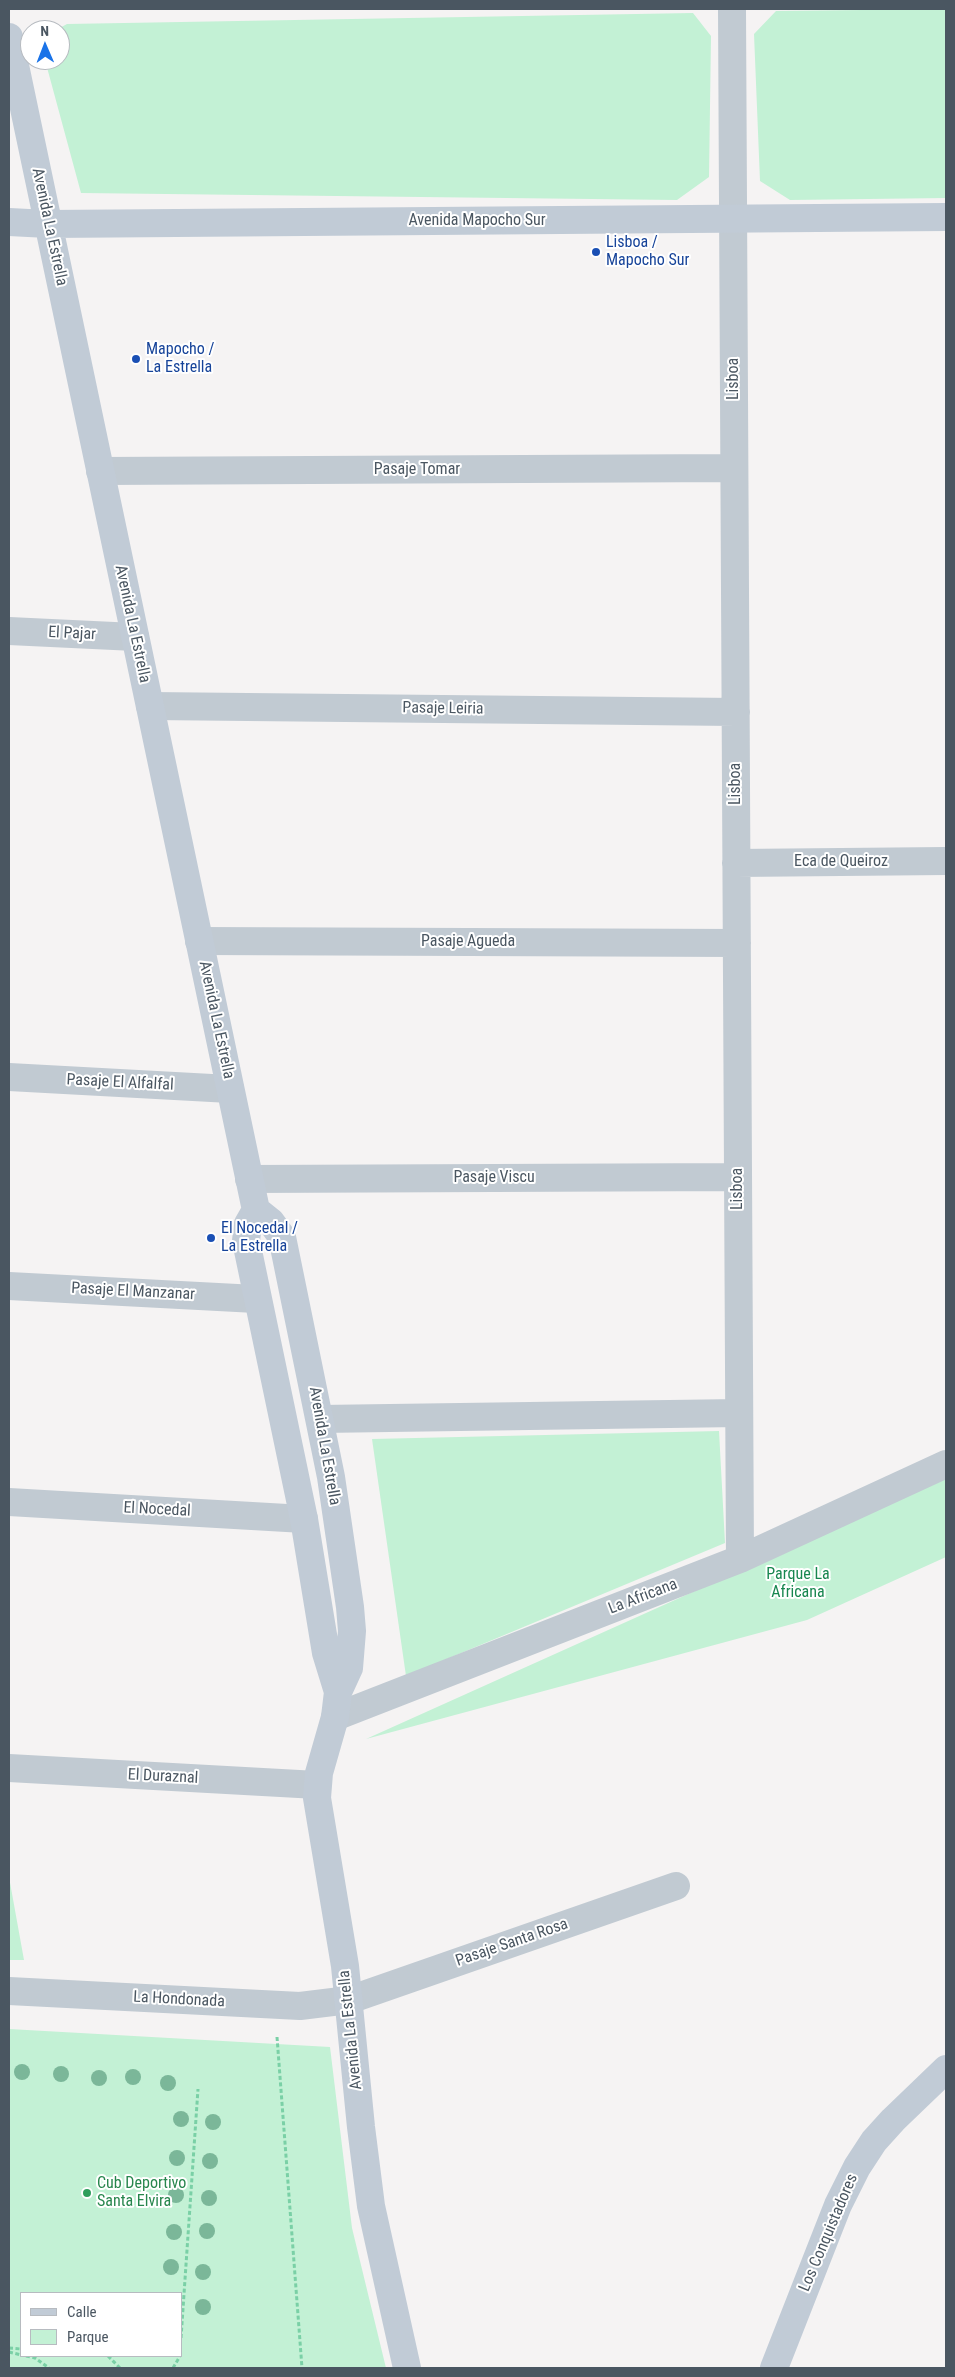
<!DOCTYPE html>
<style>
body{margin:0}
#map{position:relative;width:955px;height:2377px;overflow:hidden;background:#f5f3f3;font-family:"Roboto Condensed",sans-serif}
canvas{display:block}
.frame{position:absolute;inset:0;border:10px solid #4a5661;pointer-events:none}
.legend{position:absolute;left:20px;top:2292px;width:162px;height:65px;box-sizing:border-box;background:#fff;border:1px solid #b7bbc0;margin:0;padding:6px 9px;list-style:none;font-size:15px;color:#4a5661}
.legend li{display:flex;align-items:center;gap:10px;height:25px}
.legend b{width:25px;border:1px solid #b7bbc0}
.north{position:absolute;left:20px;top:20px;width:50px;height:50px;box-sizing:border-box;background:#fff;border:1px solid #b7bbc0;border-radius:50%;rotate:359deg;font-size:14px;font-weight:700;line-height:20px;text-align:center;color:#4a5661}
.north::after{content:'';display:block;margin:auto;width:18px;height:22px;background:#1a73e8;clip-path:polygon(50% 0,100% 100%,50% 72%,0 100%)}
</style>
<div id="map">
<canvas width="955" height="2377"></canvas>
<div class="frame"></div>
<ul class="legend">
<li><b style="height:6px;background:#c1cbd6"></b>Calle</li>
<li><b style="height:14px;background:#c3f1d5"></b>Parque</li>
</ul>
<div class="north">N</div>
</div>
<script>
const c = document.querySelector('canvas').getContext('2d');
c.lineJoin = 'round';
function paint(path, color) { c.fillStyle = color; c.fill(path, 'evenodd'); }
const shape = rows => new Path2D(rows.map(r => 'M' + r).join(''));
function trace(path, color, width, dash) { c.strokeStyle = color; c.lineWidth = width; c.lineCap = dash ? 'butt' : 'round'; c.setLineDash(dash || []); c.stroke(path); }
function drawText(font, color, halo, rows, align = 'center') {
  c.font = font + ' "Roboto Condensed",sans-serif'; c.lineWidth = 4; c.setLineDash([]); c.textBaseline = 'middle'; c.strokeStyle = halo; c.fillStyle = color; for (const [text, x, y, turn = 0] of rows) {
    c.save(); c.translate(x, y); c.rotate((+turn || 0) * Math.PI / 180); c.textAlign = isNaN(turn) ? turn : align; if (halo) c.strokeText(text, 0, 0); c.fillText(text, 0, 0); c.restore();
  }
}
paint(shape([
 [946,9,946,198,790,200,760,181,754,34,776,11],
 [693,13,711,36,709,177,677,200,81,193,45,60,60,60,60,30,56,30,67,24],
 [719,1431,725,1543,406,1676,372,1439],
 [946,1478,946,1557,807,1620,366,1739],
 [9,1877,24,1960,9,1960],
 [9,2029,330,2047,352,2228,386,2368,9,2368],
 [21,2293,181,2293,181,2356,21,2356]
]), '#c3f1d5');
trace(shape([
 [277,2037,302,2368],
 [181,2338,198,2089],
 [9,2348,21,2349],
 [9,2352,21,2355],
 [26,2356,35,2358,49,2368],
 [108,2356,120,2368],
 [173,2368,180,2356]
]), '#7ad0a6', 3, [4, 2.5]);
trace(shape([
 [732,9,740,1559],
 [100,471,734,468],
 [9,631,135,637],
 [150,706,736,712],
 [736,863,946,861],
 [199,941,737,943],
 [9,1077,230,1089],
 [249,1179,738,1177],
 [9,1286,256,1299],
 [320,1419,739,1413],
 [9,1502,304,1519],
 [335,1717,740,1559,946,1464],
 [9,1768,317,1785],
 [9,1991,300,2006,349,2000,676,1886]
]), '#c1cad2', 28);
trace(shape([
 [9,37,256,1210,248,1224,246,1241,304,1519,326,1653,338,1692],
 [9,222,48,224,946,217],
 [256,1210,271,1222,282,1237,331,1477,350,1607,352,1631,349,1668,338,1692,335,1717,319,1773,317,1798,345,1966,361,2127,371,2206,407,2368],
 [774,2368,838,2205,857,2167,874,2141,893,2120,946,2069]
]), '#c1cbd6', 28);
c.fillStyle = '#7bb799';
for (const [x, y] of [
 [22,2072],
 [61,2074],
 [133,2077],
 [99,2078],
 [168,2083],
 [181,2119],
 [213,2122],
 [177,2158],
 [210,2161],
 [176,2195],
 [209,2198],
 [207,2231],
 [174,2232],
 [171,2267],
 [203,2272],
 [203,2307]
]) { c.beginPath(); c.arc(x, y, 8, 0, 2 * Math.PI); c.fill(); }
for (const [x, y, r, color] of [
 [596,252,5,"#1a4fb4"],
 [136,359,5,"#1a4fb4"],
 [211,1238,5,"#1a4fb4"],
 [87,2193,5,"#2e9e5b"]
]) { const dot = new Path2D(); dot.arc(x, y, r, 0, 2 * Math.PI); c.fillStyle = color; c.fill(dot); trace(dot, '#fff', 2); }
drawText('16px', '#4a5661', '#fff', [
 ["Avenida Mapocho Sur",477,221],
 ["Avenida La Estrella",49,227,78],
 ["Lisboa",734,379,-90],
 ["Pasaje Tomar",417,470],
 ["Avenida La Estrella",132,624,78],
 ["El Pajar",72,634,3],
 ["Pasaje Leiria",443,709,1],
 ["Lisboa",736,784,-90],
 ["Eca de Queiroz",841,862],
 ["Pasaje Agueda",468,942],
 ["Avenida La Estrella",216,1020,78],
 ["Pasaje El Alfalfal",120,1083,3],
 ["Pasaje Viscu",494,1178],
 ["Lisboa",738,1189,-90],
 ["Pasaje El Manzanar",133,1292,3],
 ["Avenida La Estrella",324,1446,80],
 ["El Nocedal",157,1510,3],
 ["La Africana",643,1597,-21],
 ["El Duraznal",163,1777,3],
 ["Pasaje Santa Rosa",512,1943,-19],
 ["La Hondonada",179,2000,3],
 ["Avenida La Estrella",351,2030,-96],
 ["Los Conquistadores",829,2233,-67]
]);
drawText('16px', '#164399', '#fff', [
 ["Lisboa /",606,243],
 ["Mapocho Sur",606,261],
 ["Mapocho /",146,350],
 ["La Estrella",146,368],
 ["El Nocedal /",221,1229],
 ["La Estrella",221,1247]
], 'left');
drawText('16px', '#17864f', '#fff', [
 ["Parque La",798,1575],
 ["Africana",798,1593]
]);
drawText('16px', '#27864d', '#fff', [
 ["Cub Deportivo",97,2184],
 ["Santa Elvira",97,2202]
], 'left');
</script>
